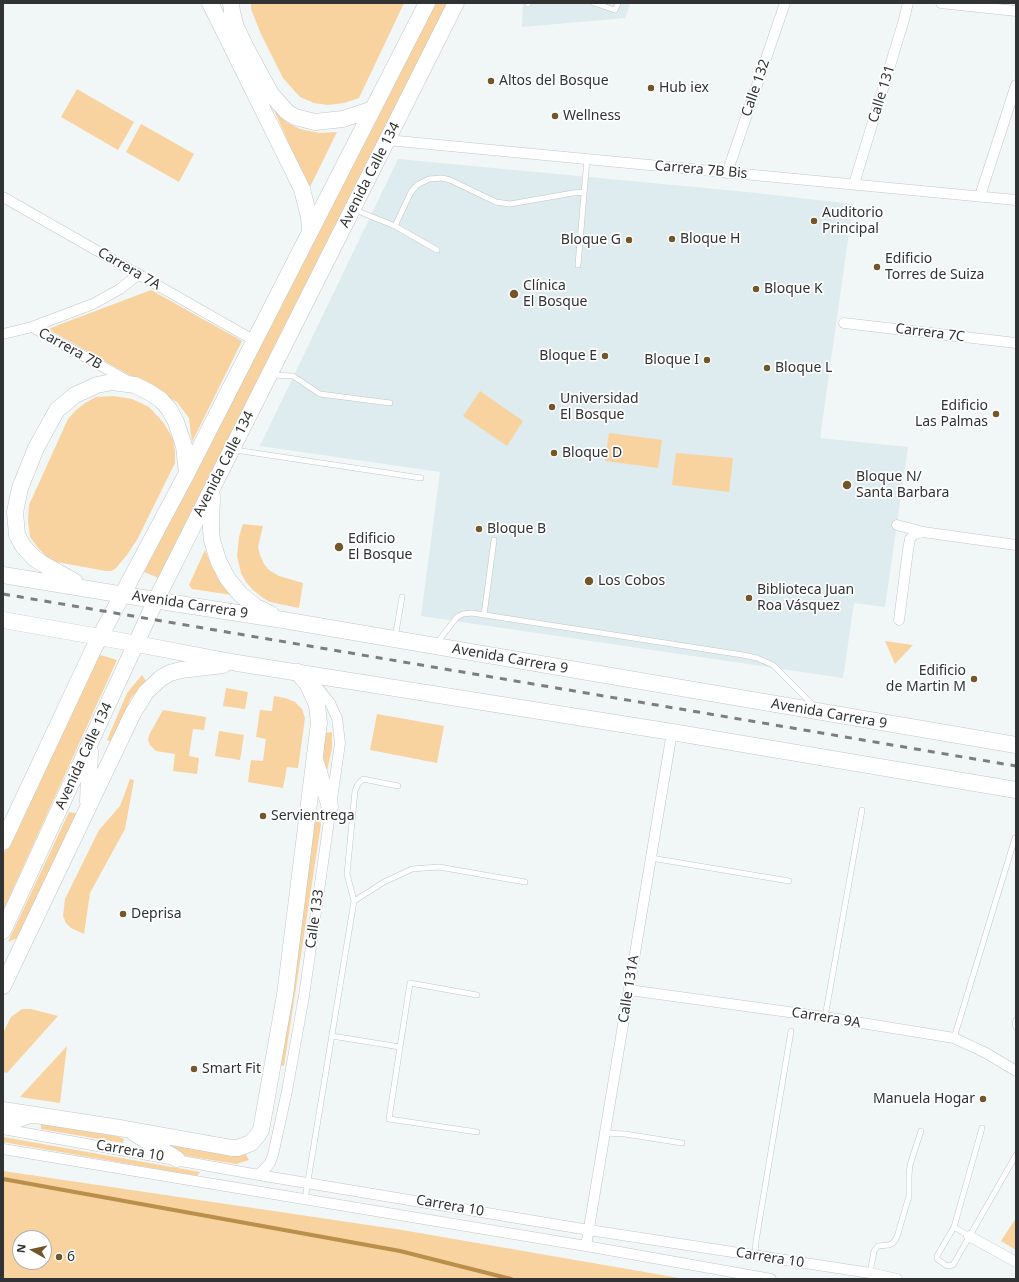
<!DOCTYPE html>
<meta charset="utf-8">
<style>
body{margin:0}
#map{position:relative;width:1019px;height:1282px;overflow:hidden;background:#f1f6f7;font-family:"Noto Sans",sans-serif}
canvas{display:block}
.frame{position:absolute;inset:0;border:4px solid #303233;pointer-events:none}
.north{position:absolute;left:12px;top:1230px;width:40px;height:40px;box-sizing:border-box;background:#fff;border:1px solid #acadad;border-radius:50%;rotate:278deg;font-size:11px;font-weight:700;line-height:16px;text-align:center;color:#303233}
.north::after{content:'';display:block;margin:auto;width:14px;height:18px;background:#73562a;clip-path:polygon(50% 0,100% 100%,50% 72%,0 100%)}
</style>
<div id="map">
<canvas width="1019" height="1282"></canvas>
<div class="frame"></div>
<div class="north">N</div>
</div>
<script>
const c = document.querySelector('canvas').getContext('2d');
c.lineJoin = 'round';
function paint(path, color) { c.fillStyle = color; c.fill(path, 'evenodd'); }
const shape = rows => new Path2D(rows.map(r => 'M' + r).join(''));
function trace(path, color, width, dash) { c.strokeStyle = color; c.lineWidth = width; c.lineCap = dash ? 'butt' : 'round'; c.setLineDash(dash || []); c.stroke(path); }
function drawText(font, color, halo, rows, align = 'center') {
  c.font = font + ' "Noto Sans",sans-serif'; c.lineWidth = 3.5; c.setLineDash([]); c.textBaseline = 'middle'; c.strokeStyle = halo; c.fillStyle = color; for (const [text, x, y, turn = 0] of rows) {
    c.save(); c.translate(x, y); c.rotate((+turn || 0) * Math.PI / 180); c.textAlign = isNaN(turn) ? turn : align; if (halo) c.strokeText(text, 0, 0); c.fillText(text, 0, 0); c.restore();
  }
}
paint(shape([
 [523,3,630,3,625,18,522,27],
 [398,159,747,192,853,204,820,438,908,447,885,607,854,603,843,678,421,616,440,472,260,446]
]), '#deebef');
paint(shape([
 [251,3,404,3,359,98,344,103,328,105,314,103,300,97,283,78,261,34,251,9],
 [435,3,448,3,159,578,144,572,327,207],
 [77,89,134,122,118,150,61,117],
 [274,110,288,123,300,129,319,133,337,132,309,189],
 [141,124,194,154,179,182,126,152],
 [151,290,242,341,192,442,189,418,177,402,48,329],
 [480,391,523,421,507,446,463,416],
 [114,396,132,399,149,407,163,422,173,439,175,451,175,463,138,538,127,555,115,569,111,571,106,571,51,561,39,549,30,537,28,521,29,505,68,419,76,410,85,403,96,397],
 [609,433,662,440,658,468,605,461],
 [676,453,733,458,729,492,672,485],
 [243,524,263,526,258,547,260,555,264,564,269,570,279,576,303,583,299,608,270,602,263,598,253,590,246,582,241,573,237,556,239,537],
 [205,550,213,569,220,580,232,595,192,589,189,585],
 [885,641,913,645,895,664],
 [97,654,117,660,3,911,3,855],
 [142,675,146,681,131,698,112,742,107,740,127,693],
 [226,688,248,692,245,709,223,706],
 [274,696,285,698,295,702,302,709,305,718,298,768,287,767,283,788,248,782,251,760,263,761,266,739,256,737,260,710,272,711],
 [163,710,206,717,204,730,193,729,189,756,199,758,197,774,173,771,175,754,156,751,150,745,148,740,149,735],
 [377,714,444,726,437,763,370,750],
 [219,731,244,735,240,760,215,756],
 [332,732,332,748,327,771,321,750,324,733],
 [130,779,134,780,125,829,90,893,84,934,71,928,66,923,63,916,65,899,99,830,120,806],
 [69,812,80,814,22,936,8,942],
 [316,814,321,824,284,1066,277,1065,295,956],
 [22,1009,31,1009,58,1016,7,1073,3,1072,3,1033,11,1017],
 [67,1046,60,1103,20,1097],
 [41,1124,116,1136,124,1139,123,1143,41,1129],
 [3,1137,200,1172,197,1176,3,1142],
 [168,1144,245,1153,249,1160,236,1164,181,1155],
 [3,1171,402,1230,685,1279,3,1279],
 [20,1238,44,1238,44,1262,20,1262],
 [1016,1218,1016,1250,1001,1241]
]), '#f8d39f');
trace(shape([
 [3,1179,400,1251,511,1279]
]), '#ba8e4b', 4);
const lane = shape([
 [594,3,615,10,618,3],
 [528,4,529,3],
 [355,210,395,226,437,250],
 [395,226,411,192,417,185,429,179,442,178,450,180,496,202,510,204,573,193,584,192],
 [578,265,587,159],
 [272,375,293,376,320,394,390,403],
 [235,450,421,478],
 [484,615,494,540],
 [395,638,402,597],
 [436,644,457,617,463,614,472,613,743,655,757,658,773,665,814,706],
 [651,858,789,881],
 [354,901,384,882,412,869,439,867,525,882],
 [825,1017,862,810],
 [1016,1020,1015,1024,1016,1027],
 [332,1036,400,1047,410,983,477,995],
 [954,1038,1015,838],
 [400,1047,389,1119,477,1132],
 [605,1133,625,1134,682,1143],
 [305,1199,354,901,347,874,355,791,358,784,363,779,398,786],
 [954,1227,937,1256,937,1259,947,1266,953,1265,1016,1155],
 [969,1236,954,1227,982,1128],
 [755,1256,756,1241,791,1031],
 [870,1273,874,1251,878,1246,889,1245,893,1243,897,1237,909,1196,909,1175,910,1165,921,1131]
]);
const street = shape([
 [941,3,1016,11],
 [387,140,1016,200],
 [727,173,785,3],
 [854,184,903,23,908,3],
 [980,196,1016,85],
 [3,197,255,341],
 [844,323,1016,343],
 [32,327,128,381],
 [3,334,32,327,93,304,120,289,139,274],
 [897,525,923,532],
 [899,620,908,550,910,539,914,534,923,532,1016,545],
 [629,990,825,1017,954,1038,986,1053,1016,1071],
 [3,1129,259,1175,589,1230,870,1273,897,1279],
 [3,1149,586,1246,771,1279],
 [259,1175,270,1163,273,1155,287,1091,304,996,340,743,337,718,330,703,318,688,308,679],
 [969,1236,1016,1262],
 [586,1246,672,732]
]);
const primary = shape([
 [210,3,302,189,309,217,310,232],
 [231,3,232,12,236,27,245,46,271,94,287,112,295,117,315,122,343,119,373,109],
 [212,496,211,529,212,540,218,560,227,578,240,594,256,607,271,614],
 [3,575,173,603,283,620,1016,745],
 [75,582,43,564,34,558,23,546,17,535,15,512,20,488,36,448,57,410,75,395,97,385,112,382,135,385,149,392,161,400,169,409,176,422,184,446,187,473],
 [3,620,100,637,237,663,672,732,1016,790],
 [316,763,330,807],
 [88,802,90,751],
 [3,842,93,650,187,473,427,3],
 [3,931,156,600,456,3],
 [3,986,133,713,146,692,161,678,170,673,181,670,223,665],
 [3,1110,126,1129,232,1148,238,1148,251,1143,257,1136,261,1130,263,1119,285,995,319,723,317,705,308,685,298,672],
 [3,1124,31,1115],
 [134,1133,177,1159]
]);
trace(lane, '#c2c6c7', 6);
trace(street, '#c2c6c7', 11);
trace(primary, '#c2c6c7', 17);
trace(lane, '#fff', 5);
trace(street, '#fff', 10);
trace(primary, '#fff', 16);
trace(shape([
 [3,594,1016,766]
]), '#7b7e7f', 3, [7, 7]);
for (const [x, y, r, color] of [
 [491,81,4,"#73562a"],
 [651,88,4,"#73562a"],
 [555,116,4,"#73562a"],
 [814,221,4,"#73562a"],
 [672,239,4,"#73562a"],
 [629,240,4,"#73562a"],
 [877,267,4,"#73562a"],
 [756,289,4,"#73562a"],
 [514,294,5,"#73562a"],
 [605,356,4,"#73562a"],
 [707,360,4,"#73562a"],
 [767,368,4,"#73562a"],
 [552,407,4,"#73562a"],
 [996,414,4,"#73562a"],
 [554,453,4,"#73562a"],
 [847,485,5,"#73562a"],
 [479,529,4,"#73562a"],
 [339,547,5,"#73562a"],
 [589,581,5,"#73562a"],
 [749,598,4,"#73562a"],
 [974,679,4,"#73562a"],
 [263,816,4,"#73562a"],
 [123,914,4,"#73562a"],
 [194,1069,4,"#73562a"],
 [983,1099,4,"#73562a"],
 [59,1257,4,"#73562a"]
]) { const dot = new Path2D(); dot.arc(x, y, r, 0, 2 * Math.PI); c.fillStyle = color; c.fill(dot); trace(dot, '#fff', 1.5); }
drawText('14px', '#303233', '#fff', [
 ["Altos del Bosque",499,81],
 ["Hub iex",659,88],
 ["Wellness",563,116],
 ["Auditorio",822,213],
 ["Principal",822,229],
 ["Bloque H",680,239],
 ["Bloque G",621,240,"right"],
 ["Edificio",885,259],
 ["Torres de Suiza",885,275],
 ["Clínica",523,286],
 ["El Bosque",523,302],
 ["Bloque K",764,289],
 ["Bloque E",597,356,"right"],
 ["Bloque I",699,360,"right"],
 ["Bloque L",775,368],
 ["Universidad",560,399],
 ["El Bosque",560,415],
 ["Edificio",988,406,"right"],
 ["Las Palmas",988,422,"right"],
 ["Bloque D",562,453],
 ["Bloque N/",856,477],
 ["Santa Barbara",856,493],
 ["Bloque B",487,529],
 ["Edificio",348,539],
 ["El Bosque",348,555],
 ["Los Cobos",598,581],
 ["Biblioteca Juan",757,590],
 ["Roa Vásquez",757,606],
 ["Edificio",966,671,"right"],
 ["de Martin M",966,687,"right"],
 ["Servientrega",271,816],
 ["Deprisa",131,914],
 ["Smart Fit",202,1069],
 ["Manuela Hogar",975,1099,"right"],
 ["6",67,1257]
], 'left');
drawText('14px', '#303233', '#fff', [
 ["Calle 132",756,88,-71],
 ["Calle 131",882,94,-73],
 ["Carrera 7B Bis",701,170,5],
 ["Avenida Calle 134",370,175,-63],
 ["Carrera 7A",129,269,30],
 ["Carrera 7C",930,333,7],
 ["Carrera 7B",70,349,29],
 ["Avenida Calle 134",224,464,-63],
 ["Avenida Carrera 9",190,605,9],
 ["Avenida Carrera 9",510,659,10],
 ["Avenida Carrera 9",829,714,10],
 ["Avenida Calle 134",84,756,-65],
 ["Calle 133",315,919,-82],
 ["Calle 131A",629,989,-81],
 ["Carrera 9A",826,1018,9],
 ["Carrera 10",130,1151,10],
 ["Carrera 10",450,1206,10],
 ["Carrera 10",770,1258,9]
]);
</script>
